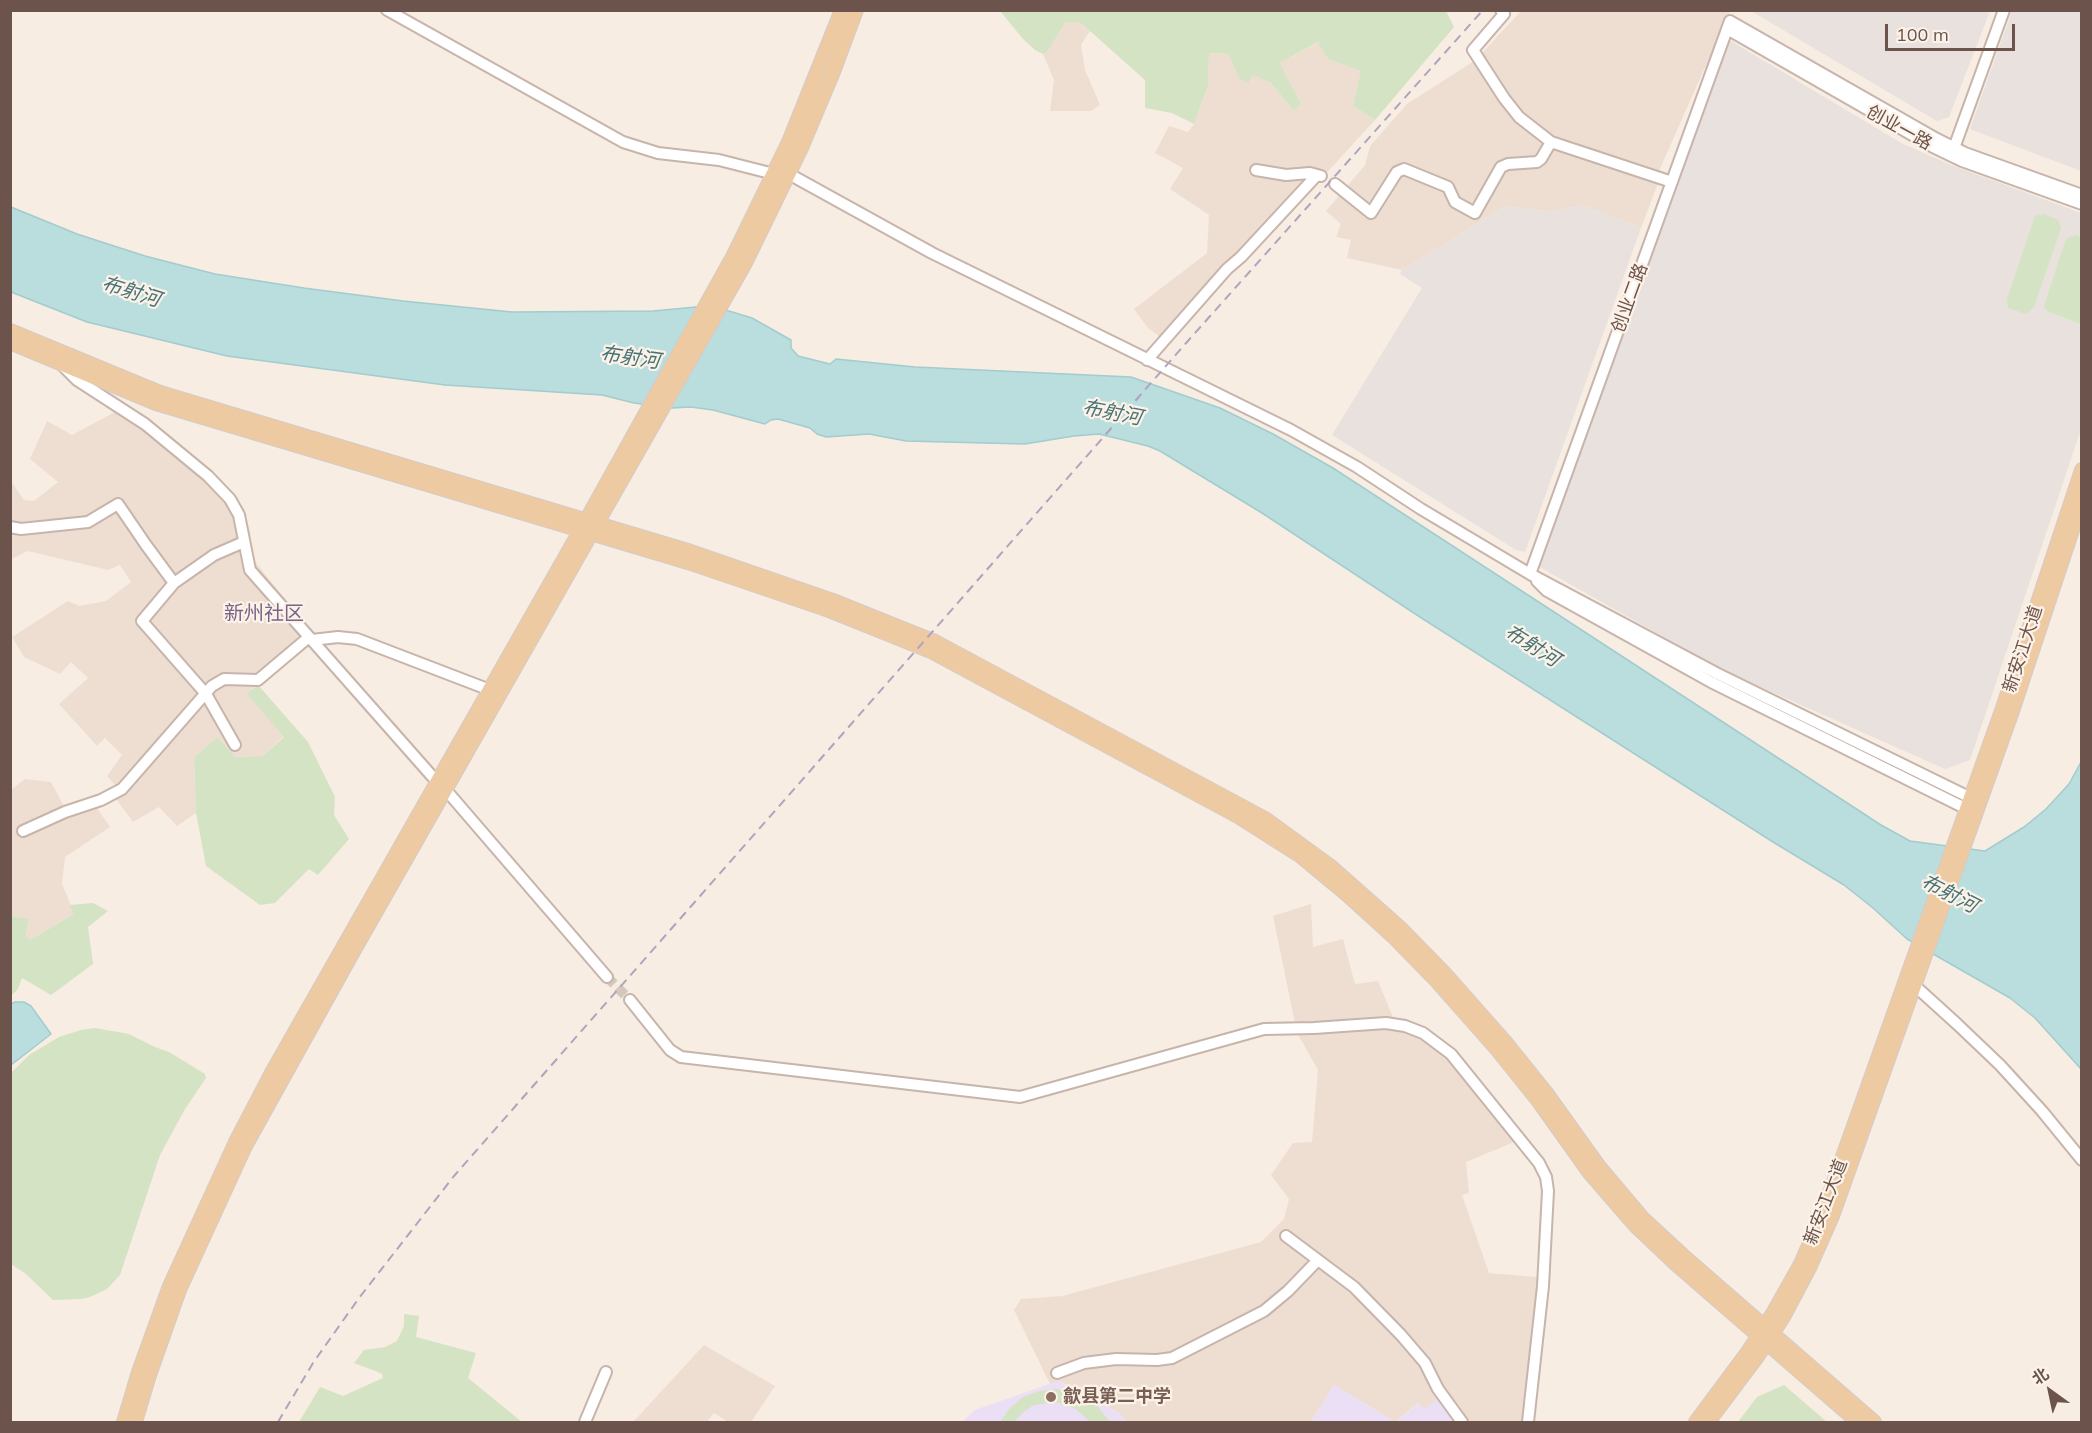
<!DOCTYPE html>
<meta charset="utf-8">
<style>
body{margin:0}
#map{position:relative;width:2092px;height:1433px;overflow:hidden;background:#f8ede2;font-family:Mulish,"Noto Sans SC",sans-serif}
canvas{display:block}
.frame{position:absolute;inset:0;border:12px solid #6c544c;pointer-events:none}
.north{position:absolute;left:2020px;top:1361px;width:60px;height:60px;-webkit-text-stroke:4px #fcf2e8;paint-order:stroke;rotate:327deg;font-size:16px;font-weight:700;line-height:24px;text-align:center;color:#6c544c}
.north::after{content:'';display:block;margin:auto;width:21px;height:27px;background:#6c544c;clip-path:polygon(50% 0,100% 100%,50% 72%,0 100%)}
.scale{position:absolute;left:1885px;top:24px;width:130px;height:27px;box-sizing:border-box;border:3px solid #6c544c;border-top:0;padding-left:8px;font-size:18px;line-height:21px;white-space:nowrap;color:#6c544c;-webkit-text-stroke:4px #fcf2e8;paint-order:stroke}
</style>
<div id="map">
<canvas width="2092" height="1433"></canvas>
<div class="frame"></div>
<div class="north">北</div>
<div class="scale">100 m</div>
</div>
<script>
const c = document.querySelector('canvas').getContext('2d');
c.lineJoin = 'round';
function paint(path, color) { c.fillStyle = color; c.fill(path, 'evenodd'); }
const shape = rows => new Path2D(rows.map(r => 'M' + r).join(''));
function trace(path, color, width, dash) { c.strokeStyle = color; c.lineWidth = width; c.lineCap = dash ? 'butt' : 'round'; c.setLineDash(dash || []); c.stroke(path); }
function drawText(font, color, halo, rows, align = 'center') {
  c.font = font + ' Mulish,"Noto Sans SC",sans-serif'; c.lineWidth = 4.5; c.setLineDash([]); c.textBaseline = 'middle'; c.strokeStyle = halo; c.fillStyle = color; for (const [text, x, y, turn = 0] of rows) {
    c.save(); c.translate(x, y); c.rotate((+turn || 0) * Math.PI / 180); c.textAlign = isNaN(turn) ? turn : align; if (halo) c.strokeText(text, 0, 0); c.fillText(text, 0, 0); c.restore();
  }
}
paint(shape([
 [1521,11,1730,11,1659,171,1548,134,1519,110,1482,53],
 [1066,22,1081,23,1090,31,1081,45,1085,70,1100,105,1091,111,1050,111,1054,80,1043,54,1047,52],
 [1319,42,1328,59,1362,71,1353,106,1375,120,1245,262,1235,258,1160,337,1148,328,1134,309,1207,253,1209,215,1170,189,1183,168,1155,153,1169,126,1188,132,1194,124,1208,86,1209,53,1229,54,1252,74,1271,83,1294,111,1301,104,1280,63],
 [1474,61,1506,109,1537,139,1551,150,1580,156,1658,183,1641,228,1583,205,1549,212,1506,206,1402,270,1347,258,1351,240,1336,237,1341,224,1326,211,1365,165,1370,146,1407,104],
 [126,406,214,475,237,498,250,531,253,559,313,634,306,648,246,693,284,736,263,756,235,757,218,737,194,757,196,813,177,826,159,807,133,822,110,791,116,786,107,776,122,755,105,738,97,746,59,704,88,678,71,662,60,674,24,657,12,637,68,601,79,606,106,601,131,582,120,565,108,570,28,551,11,559,10,480,24,500,34,501,58,482,30,459,47,421,72,435],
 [25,779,51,782,64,806,91,799,110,827,65,857,62,884,74,913,30,940,26,937,29,919,11,916,11,790],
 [1311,904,1313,947,1343,939,1355,984,1378,981,1397,1027,1417,1034,1438,1048,1514,1142,1466,1162,1469,1193,1462,1195,1489,1273,1538,1277,1524,1422,1459,1422,1424,1410,1418,1403,1395,1422,1334,1385,1311,1422,1127,1422,1119,1413,1059,1381,1050,1384,1014,1310,1021,1299,1062,1296,1261,1242,1284,1219,1289,1199,1271,1175,1293,1143,1312,1142,1318,1070,1297,1033,1273,916],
 [704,1345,775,1386,751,1422,728,1422,714,1413,707,1422,633,1422]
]), '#eeded2');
paint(shape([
 [1751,11,1990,11,1949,117,1937,121],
 [2012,11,2081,11,2081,171,1970,129],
 [1729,40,1903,144,1951,165,2081,213,2081,429,1970,760,1945,769,1720,669,1538,566],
 [1583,205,1641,228,1525,552,1516,550,1332,435,1422,288,1400,274,1402,270,1506,206,1549,212]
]), '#e8e1dd');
paint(shape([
 [1058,1381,1119,1413,1127,1422,962,1422,975,1410],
 [1334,1385,1395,1422,1419,1403,1424,1409,1440,1397,1459,1422,1311,1422]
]), '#eadff4');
paint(shape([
 [1446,11,1454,27,1375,120,1353,106,1361,71,1328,59,1318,42,1280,63,1301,104,1294,111,1271,83,1253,75,1248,83,1239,78,1229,54,1209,53,1208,86,1194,124,1172,113,1145,108,1145,80,1081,23,1066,22,1047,52,1043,54,1035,50,1023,39,1000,11],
 [2044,214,2058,220,2061,228,2034,307,2026,314,2008,308,2007,299,2035,216],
 [2075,235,2081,237,2081,324,2047,311,2044,306,2066,239],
 [258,685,308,742,335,797,334,815,349,839,318,875,309,869,275,903,260,905,206,866,196,813,194,757,218,737,235,757,263,756,284,737,246,693],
 [93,903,108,911,88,927,93,964,51,995,22,978,18,989,11,996,11,916,29,919,26,936,30,940,73,914,70,905],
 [95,1028,129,1034,155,1047,169,1052,205,1074,206,1078,185,1109,160,1155,120,1275,107,1289,90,1297,81,1299,53,1300,26,1274,11,1264,11,1073,29,1055,59,1037,81,1030],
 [404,1314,419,1316,416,1337,476,1353,468,1378,522,1422,299,1422,320,1387,343,1396,383,1378,382,1374,378,1372,354,1363,364,1350,385,1347,397,1341,404,1326],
 [1784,1385,1827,1422,1738,1422,1757,1397],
 [1056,1389,1073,1392,1088,1400,1091,1398,1110,1422,1090,1422,1076,1409,1056,1402,1034,1405,1022,1413,1014,1422,1000,1422,1010,1408,1023,1397,1039,1391]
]), '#d4e3c3');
const water = shape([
 [11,207,77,234,145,256,215,274,304,288,403,301,512,312,653,311,696,307,719,308,752,318,791,340,791,348,798,356,830,364,836,359,915,367,1131,377,1220,408,1273,434,1333,468,1881,825,1910,841,1985,851,2024,827,2046,809,2069,784,2081,762,2081,1069,2035,1018,2010,998,1907,939,1873,908,1844,885,1773,842,1423,619,1262,513,1160,451,1148,446,1099,434,1074,436,1025,444,906,441,869,434,826,437,817,434,810,428,778,419,771,420,765,424,713,410,691,407,672,408,634,403,602,395,445,385,227,356,87,322,11,292,11,207],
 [15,1002,24,1002,31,1006,51,1034,11,1065,11,1004,15,1002]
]);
paint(water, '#baddde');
trace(water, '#a2ccce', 1.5);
trace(shape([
 [607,977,630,1000]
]), '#d5c7bc', 10, [10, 5]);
const minor = shape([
 [387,10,623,142,658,153,719,160,774,174],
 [1501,10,1504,14,1473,50,1504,98,1519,117,1551,142,1672,182],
 [1727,29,1933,147,1962,161,2082,204],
 [1954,148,2004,10],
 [1256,170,1286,175,1310,173,1321,176],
 [789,174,932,253,1291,430,1357,467,1421,509,1530,574,1716,673,1977,801],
 [1335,184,1371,213,1397,172,1404,169,1448,187,1455,202,1475,213,1501,167,1508,164,1537,162,1541,159,1551,142],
 [1147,360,1227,269,1241,257,1317,175],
 [63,366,77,380,145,424,208,476,230,499,239,515,250,570,438,783],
 [10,527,21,529,88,522,118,504,146,545,174,583,214,555,244,542],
 [1530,574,1730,21,1937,139,1965,153,2082,195],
 [1537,581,1547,591,1711,682,1973,812],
 [174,583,142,621,206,694,235,745],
 [312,640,338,637,357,639,490,690],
 [446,790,607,977],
 [23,831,65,812,101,800,122,789,212,686,224,679,258,680,309,637],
 [1914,985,1957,1024,2000,1065,2042,1111,2082,1160],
 [630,1000,670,1050,681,1057,1020,1097,1264,1029,1314,1028,1386,1023,1405,1026,1423,1033,1451,1054,1539,1163,1546,1177,1548,1191,1543,1286,1528,1422],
 [1286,1236,1354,1287,1401,1335,1425,1363,1438,1389,1462,1422],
 [1057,1373,1084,1363,1116,1359,1157,1360,1172,1358,1264,1311,1288,1291,1317,1261],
 [585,1422,606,1372]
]);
const major = shape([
 [10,331,160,393,691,552,833,601,935,642,1265,819,1331,867,1401,929,1444,973,1505,1042,1546,1093,1599,1167,1643,1219,1682,1255,1874,1422],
 [10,342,156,403,688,562,829,610,931,651,1238,816,1301,856,1348,895,1393,936,1436,980,1497,1049,1538,1100,1590,1173,1636,1226,1675,1263,1858,1422],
 [124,1422,139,1372,170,1286,236,1142,273,1071,586,521,733,257,789,142,842,10],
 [135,1422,149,1375,179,1290,245,1146,351,955,745,263,801,148,833,72,856,10],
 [1696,1422,1748,1352,1774,1312,1801,1264,1823,1213,2003,708,2082,470],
 [1708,1422,1756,1358,1783,1317,1809,1268,1832,1216,2012,711,2082,500]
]);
trace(minor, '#c7b4ab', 14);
trace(major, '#d3ccc9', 16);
trace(minor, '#fff', 10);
trace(major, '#eecaa3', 14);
trace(shape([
 [278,1422,313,1363,359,1298,454,1176,1187,342,1483,10]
]), '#afa3bf', 2, [9, 6]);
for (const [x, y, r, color] of [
 [1051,1397,6,"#8d6e63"]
]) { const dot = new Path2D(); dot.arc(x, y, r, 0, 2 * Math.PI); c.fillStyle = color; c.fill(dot); trace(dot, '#fcf2e8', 2); }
drawText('18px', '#6c544c', '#fcf2e8', [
 ["创业一路",1899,128,29],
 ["创业二路",1630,298,-70],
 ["新安江大道",2023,649,-72],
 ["新安江大道",1826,1202,-69]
]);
drawText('bold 18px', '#785e54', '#fcf2e8', [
 ["歙县第二中学",1063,1397]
], 'left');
drawText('italic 20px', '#477376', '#fcf2e8', [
 ["布射河",131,292,17],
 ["布射河",630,358,8],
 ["布射河",1112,413,11],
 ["布射河",1532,646,32],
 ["布射河",1949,894,27]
]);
drawText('20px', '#796588', '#fcf2e8', [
 ["新州社区",264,614]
]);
</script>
